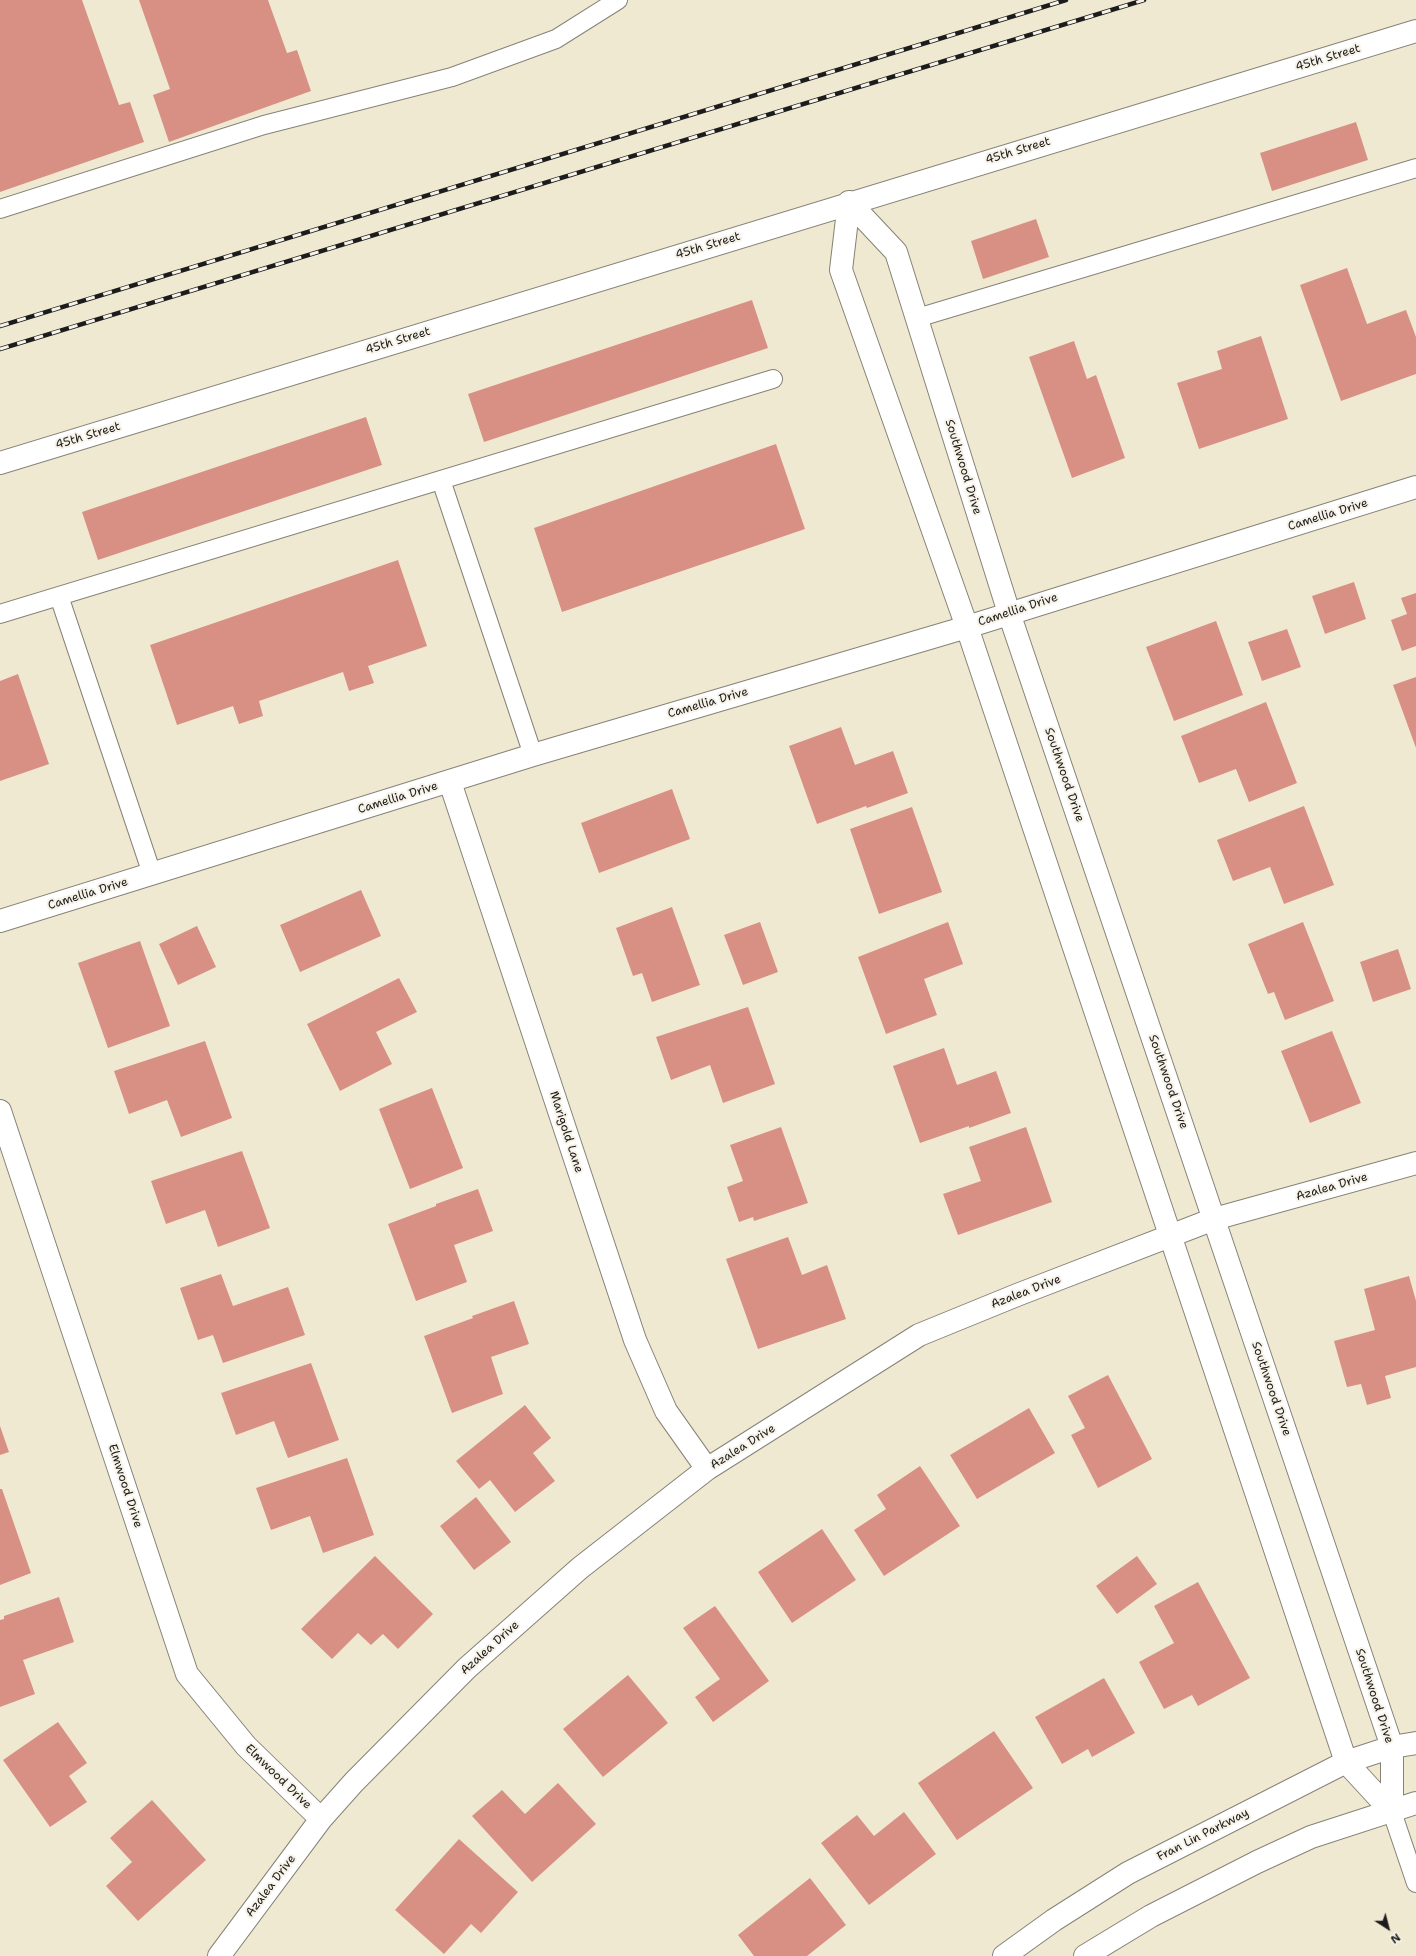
<!DOCTYPE html>
<style>
body{margin:0}
#map{position:relative;width:1416px;height:1956px;overflow:hidden;background:#f0e9d2;font-family:"Shantell Sans",sans-serif}
canvas{display:block}
.north{position:absolute;left:1368px;top:1908px;width:40px;height:40px;-webkit-text-stroke:3px #f7f3e8;paint-order:stroke;rotate:144deg;font-size:11px;font-weight:700;line-height:16px;text-align:center;color:#1c1c1c}
.north::after{content:'';display:block;margin:auto;width:14px;height:18px;background:#1c1c1c;clip-path:polygon(50% 0,100% 100%,50% 72%,0 100%)}
</style>
<div id="map">
<canvas width="1416" height="1956"></canvas>
<div class="north">N</div>
</div>
<script>
const c = document.querySelector('canvas').getContext('2d');
c.lineJoin = 'round';
function paint(path, color) { c.fillStyle = color; c.fill(path, 'evenodd'); }
const shape = rows => new Path2D(rows.map(r => 'M' + r).join(''));
function trace(path, color, width, dash) { c.strokeStyle = color; c.lineWidth = width; c.lineCap = dash ? 'butt' : 'round'; c.setLineDash(dash || []); c.stroke(path); }
function drawText(font, color, halo, rows, align = 'center') {
  c.font = font + ' "Shantell Sans",sans-serif'; c.lineWidth = 4; c.setLineDash([]); c.textBaseline = 'middle'; c.strokeStyle = halo; c.fillStyle = color; for (const [text, x, y, turn = 0] of rows) {
    c.save(); c.translate(x, y); c.rotate((+turn || 0) * Math.PI / 180); c.textAlign = isNaN(turn) ? turn : align; if (halo) c.strokeText(text, 0, 0); c.fillText(text, 0, 0); c.restore();
  }
}
paint(shape([
 [0,0,82,0,119,105,130,102,144,142,0,192],
 [139,0,268,0,287,53,297,50,311,91,169,142,153,95,170,89],
 [1356,122,1368,160,1272,191,1260,153],
 [1036,219,1049,257,983,279,971,241],
 [1347,268,1367,324,1406,310,1416,337,1416,374,1341,401,1300,285],
 [752,300,768,348,484,442,468,394],
 [1261,336,1288,419,1199,449,1177,383,1222,369,1217,351],
 [1074,341,1087,379,1096,375,1125,458,1072,478,1029,357],
 [366,417,382,465,98,560,82,512],
 [776,444,805,529,562,612,534,528],
 [398,560,427,646,368,666,374,683,349,691,343,672,259,701,263,716,239,724,233,706,177,725,150,645],
 [1354,582,1366,619,1325,634,1312,596],
 [1416,593,1416,646,1402,651,1391,620,1407,614,1401,598],
 [1216,621,1243,695,1174,721,1146,647],
 [1287,629,1301,667,1262,681,1248,642],
 [18,674,49,764,0,781,0,681],
 [1416,677,1416,748,1393,685],
 [1266,702,1297,783,1249,802,1236,769,1199,783,1181,736],
 [841,727,855,765,893,751,908,793,867,808,866,806,817,824,789,746],
 [672,789,690,839,599,873,581,823],
 [1304,806,1334,885,1284,904,1270,867,1233,881,1217,840],
 [912,807,942,892,879,914,850,829],
 [361,890,381,936,300,972,280,925],
 [672,907,700,985,652,1002,642,973,633,976,616,928],
 [760,922,778,972,743,985,724,935],
 [948,922,963,964,924,979,937,1015,886,1034,858,957],
 [1303,922,1334,1001,1285,1020,1274,992,1268,994,1248,944],
 [197,926,216,967,178,985,159,944],
 [140,941,170,1026,108,1048,78,963],
 [1398,949,1411,989,1373,1002,1360,962],
 [399,978,417,1012,376,1032,392,1064,340,1091,307,1024],
 [748,1007,775,1084,723,1103,710,1065,671,1080,656,1037],
 [1332,1031,1361,1103,1310,1123,1281,1051],
 [205,1041,232,1118,181,1137,167,1100,129,1114,114,1071],
 [944,1048,957,1085,996,1071,1011,1113,969,1128,969,1126,920,1143,893,1066],
 [432,1088,463,1168,410,1189,379,1109],
 [781,1127,808,1203,754,1221,753,1217,739,1222,727,1187,743,1181,730,1145],
 [1026,1127,1052,1202,958,1235,943,1194,981,1181,969,1147],
 [242,1151,270,1228,218,1247,205,1210,166,1224,151,1181],
 [478,1189,493,1231,454,1245,467,1282,416,1301,388,1224,436,1206,436,1204],
 [788,1237,802,1275,827,1265,846,1319,758,1349,726,1259],
 [221,1274,233,1306,288,1287,305,1335,223,1363,213,1335,198,1340,180,1288],
 [1409,1276,1416,1301,1416,1367,1385,1376,1391,1398,1367,1405,1361,1384,1347,1387,1334,1341,1375,1330,1364,1289],
 [514,1301,529,1344,491,1357,503,1394,452,1413,424,1336,473,1318,472,1316],
 [311,1363,339,1440,288,1458,274,1421,236,1435,221,1393],
 [1108,1375,1152,1459,1098,1488,1071,1435,1085,1428,1068,1396],
 [525,1405,551,1438,533,1453,555,1481,515,1512,490,1480,479,1489,456,1461],
 [1029,1408,1055,1453,977,1499,950,1455],
 [0,1426,9,1452,0,1455],
 [347,1458,374,1535,323,1553,310,1516,271,1530,256,1488],
 [920,1466,960,1526,884,1576,854,1530,886,1509,877,1495],
 [0,1489,2,1489,31,1573,0,1585],
 [476,1497,511,1542,474,1570,440,1526],
 [822,1529,856,1580,792,1623,758,1572],
 [375,1556,433,1614,398,1649,383,1634,371,1645,358,1633,332,1659,301,1629],
 [1137,1556,1157,1584,1117,1614,1096,1586],
 [1198,1582,1250,1678,1198,1706,1192,1695,1164,1709,1139,1662,1174,1643,1154,1606],
 [59,1597,74,1642,23,1660,35,1694,0,1707,0,1620,4,1619,4,1616],
 [715,1606,769,1681,713,1722,695,1697,720,1679,683,1628],
 [628,1675,668,1723,603,1777,563,1729],
 [1104,1678,1135,1733,1092,1757,1088,1749,1062,1764,1035,1717],
 [58,1722,87,1763,69,1776,87,1802,50,1827,3,1760],
 [994,1731,1033,1788,957,1840,918,1783],
 [558,1783,596,1824,532,1882,472,1816,502,1790,525,1814],
 [152,1800,206,1860,138,1921,106,1886,132,1862,110,1838],
 [904,1812,936,1854,869,1905,821,1843,857,1815,874,1836],
 [459,1839,518,1892,481,1933,471,1924,444,1954,395,1910],
 [810,1878,846,1925,807,1956,754,1956,738,1935]
]), '#d89085');
const service = shape([
 [0,209,264,125,452,77,556,39,618,0],
 [917,318,1416,168],
 [441,480,533,755],
 [59,596,152,874],
 [0,614,773,379],
 [1392,1812,1416,1883]
]);
const minor = shape([
 [450,782,635,1340,666,1411,707,1469],
 [0,921,533,755,967,627,1416,487],
 [0,1111,187,1674,246,1746,321,1819],
 [219,1956,321,1819,354,1782,467,1668,580,1568,707,1469,919,1335,1017,1295,1214,1219,1416,1163]
]);
const tertiary = shape([
 [849,202,841,270,967,627,1346,1762,1392,1812],
 [849,202,896,252,1009,613,1392,1747,1392,1812],
 [1004,1956,1054,1920,1128,1873,1346,1762,1392,1747,1416,1743],
 [1085,1956,1151,1916,1257,1862,1311,1837,1416,1803]
]);
const secondary = shape([
 [0,463,1416,31]
]);
trace(service, '#868277', 20);
trace(minor, '#868277', 24);
trace(tertiary, '#868277', 24);
trace(secondary, '#868277', 24);
trace(service, '#fff', 18);
trace(minor, '#fff', 22);
trace(tertiary, '#fff', 22);
trace(secondary, '#fff', 22);
const rail = shape([
 [0,326,1066,0],
 [0,349,1144,0]
]);
trace(rail, '#1c1c1c', 4.5);
trace(rail, '#f7f3e8', 3, [9]);
drawText('12px', '#1c1c1c', '#f7f3e8', [
 ["45th Street",1328,58,-17],
 ["45th Street",1018,151,-17],
 ["45th Street",708,246,-17],
 ["45th Street",398,341,-17],
 ["45th Street",88,436,-17],
 ["Southwood Drive",963,467,73],
 ["Camellia Drive",1328,515,-17],
 ["Camellia Drive",1018,610,-18],
 ["Camellia Drive",708,703,-16],
 ["Southwood Drive",1064,775,71],
 ["Camellia Drive",398,798,-17],
 ["Camellia Drive",88,894,-17],
 ["Southwood Drive",1168,1082,71],
 ["Marigold Lane",566,1132,72],
 ["Azalea Drive",1332,1187,-16],
 ["Azalea Drive",1026,1292,-21],
 ["Southwood Drive",1271,1389,71],
 ["Azalea Drive",743,1447,-32],
 ["Elmwood Drive",125,1486,72],
 ["Azalea Drive",490,1648,-42],
 ["Southwood Drive",1374,1696,72],
 ["Elmwood Drive",278,1777,44],
 ["Fran Lin Parkway",1203,1835,-27],
 ["Azalea Drive",271,1886,-53]
]);
</script>
